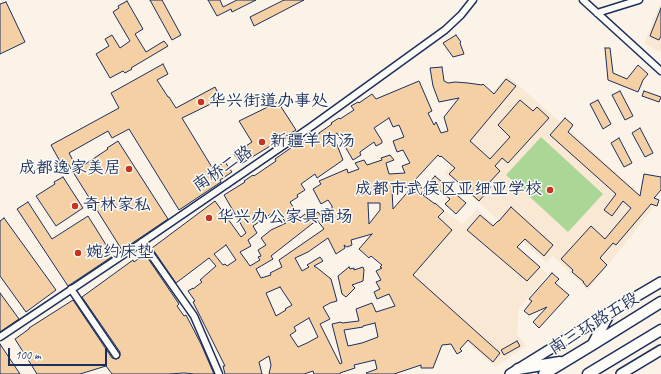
<!DOCTYPE html>
<meta charset="utf-8">
<style>
body{margin:0}
#map{position:relative;width:661px;height:374px;overflow:hidden;background:#fbf3e7;font-family:Caveat,sans-serif}
canvas{display:block}
.scale{position:absolute;left:8px;top:348px;width:99px;height:18px;box-sizing:border-box;border:2px solid #1b2f5e;border-top:0;padding-left:5px;font-size:12px;line-height:14px;white-space:nowrap;color:#1b2f5e;-webkit-text-stroke:3px #fdfcf7;paint-order:stroke}
</style>
<div id="map">
<canvas width="661" height="374"></canvas>
<div class="scale">100 m</div>
</div>
<script>
const c = document.querySelector('canvas').getContext('2d');
c.lineJoin = 'round';
function paint(path, color) { c.fillStyle = color; c.fill(path, 'evenodd'); }
const shape = rows => new Path2D(rows.map(r => 'M' + r).join(''));
function trace(path, color, width, dash) { c.strokeStyle = color; c.lineWidth = width; c.lineCap = dash ? 'butt' : 'round'; c.setLineDash(dash || []); c.stroke(path); }
function drawText(font, color, halo, rows, align = 'center') {
  c.font = font + ' Caveat,"LXGW WenKai TC",sans-serif'; c.lineWidth = 3; c.setLineDash([]); c.textBaseline = 'middle'; c.strokeStyle = halo; c.fillStyle = color; for (const [text, x, y, turn = 0] of rows) {
    c.save(); c.translate(x, y); c.rotate((+turn || 0) * Math.PI / 180); c.textAlign = isNaN(turn) ? turn : align; if (halo) c.strokeText(text, 0, 0); c.fillText(text, 0, 0); c.restore();
  }
}
paint(shape([
 [659,6,661,6,661,52,644,44],
 [507,75,588,147,654,207,588,290,553,256,546,262,485,208,444,173,463,151,451,141],
 [477,209,548,274,519,308,517,333,526,346,495,367,410,292,418,277,401,264,445,211,462,224]
]), '#f9e8d3');
paint(shape([
 [541,137,603,194,568,232,506,175]
]), '#aad796');
const building = shape([
 [150,0,162,0,181,35,172,40,150,0],
 [208,0,220,0,223,7,237,0,256,0,232,12,231,9,217,16,208,0],
 [284,0,304,0,254,26,250,17,284,0],
 [127,1,143,29,135,34,146,52,164,41,168,46,131,68,132,69,125,73,123,71,110,78,96,54,109,46,105,39,112,35,120,48,130,41,113,12,119,8,118,6,127,1],
 [6,2,25,42,0,54,0,4,6,2],
 [661,8,661,36,659,40,650,36,661,8],
 [456,35,461,42,460,43,464,54,453,57,443,43,456,35],
 [605,48,610,48,613,73,627,79,638,65,648,74,643,80,638,92,608,80,605,48],
 [163,64,168,74,157,80,168,97,169,97,176,108,215,87,221,99,182,118,213,169,225,162,232,172,220,180,221,182,179,210,129,129,112,138,108,131,69,153,77,168,83,164,84,165,108,149,107,148,118,141,168,219,122,250,68,164,63,167,51,145,119,108,111,93,163,64],
 [442,67,444,81,448,83,455,82,468,83,482,85,483,84,494,94,506,79,516,86,470,141,490,159,510,137,498,125,520,100,533,111,537,107,549,118,508,163,502,158,495,166,500,171,488,184,491,187,479,201,449,174,455,168,441,156,440,157,438,155,414,181,426,192,423,195,435,204,435,203,444,211,438,217,452,230,413,275,500,353,493,362,468,340,460,349,462,351,457,354,451,344,442,345,433,368,421,368,421,365,394,374,367,374,366,373,377,369,375,360,354,365,355,368,340,373,340,374,314,374,313,371,304,374,269,374,271,365,269,356,259,362,262,374,225,374,223,366,225,366,193,302,195,301,188,291,193,288,193,289,202,282,200,280,216,266,209,258,176,283,152,248,215,201,241,237,246,233,224,195,245,182,244,181,253,175,254,176,276,161,275,159,295,145,305,140,306,142,319,134,319,133,332,124,331,123,339,118,340,119,354,110,351,106,358,102,359,103,372,94,376,99,419,81,432,111,428,113,434,125,436,122,441,133,448,131,444,117,459,98,439,102,433,86,430,68,442,67],
 [389,118,393,127,399,125,404,137,393,141,397,152,403,150,410,163,402,166,405,173,389,174,386,163,394,160,390,155,381,158,382,160,367,165,364,160,355,163,359,169,348,173,347,169,319,181,321,184,313,189,321,204,328,200,332,206,332,215,325,221,318,212,309,219,305,214,300,218,290,202,298,197,297,195,305,190,301,184,315,174,317,178,343,160,333,135,337,133,353,160,361,155,360,153,360,152,374,142,376,146,382,143,382,141,374,128,389,118],
 [412,187,393,209,392,190,394,190,394,188,412,187],
 [368,203,380,203,380,210,369,224,368,203],
 [277,210,286,223,271,230,261,238,266,245,258,250,261,256,258,257,260,260,250,266,240,252,251,246,248,240,257,233,253,226,277,210],
 [317,220,324,229,279,260,282,267,270,273,271,275,261,278,256,269,273,259,271,256,317,220],
 [372,234,359,249,369,258,371,256,382,265,380,267,382,268,376,271,381,280,376,282,380,289,374,292,377,299,389,294,395,306,376,312,372,303,356,309,359,321,342,323,341,322,332,324,342,363,340,364,320,324,330,319,323,307,330,303,337,301,331,279,316,267,315,267,314,266,323,261,320,257,307,265,309,267,302,271,295,258,308,252,328,238,336,254,345,248,344,245,347,247,352,245,351,240,372,234],
 [226,245,236,260,227,266,225,264,223,265,214,254,226,245],
 [280,287,292,305,285,309,286,310,276,316,266,293,280,287],
 [309,318,318,337,307,343,298,347,290,335,296,331,294,327,309,318],
 [375,323,378,337,362,343,348,346,344,330,363,327,363,326,375,323],
 [620,91,633,116,625,120,612,95,620,91],
 [644,91,661,97,659,102,642,96,644,91],
 [598,100,611,124,603,129,590,104,598,100],
 [278,102,296,130,241,164,234,154,252,142,239,121,278,102],
 [565,118,573,125,568,132,640,196,644,174,661,177,661,190,654,198,659,200,657,206,651,204,616,245,613,243,600,258,607,265,587,287,583,282,584,282,572,272,573,270,561,259,591,226,605,239,631,208,623,201,612,216,604,210,616,194,550,135,565,118],
 [640,128,653,153,645,157,632,133,640,128],
 [619,138,632,163,624,167,611,143,619,138],
 [435,176,466,203,456,214,445,204,450,199,430,182,435,176],
 [63,177,83,208,56,226,36,196,55,184,54,182,63,177],
 [28,202,52,239,88,216,113,256,68,286,17,209,28,202],
 [511,207,553,245,544,256,525,239,517,247,540,267,527,281,467,230,480,215,493,226,498,221,499,221,511,207],
 [4,218,56,290,26,312,0,276,0,221,4,218],
 [145,254,179,304,177,306,184,316,186,315,201,344,214,374,195,374,184,373,168,374,112,374,106,366,80,374,37,374,15,339,29,329,29,328,73,300,112,358,116,359,119,358,120,355,120,352,82,297,133,260,134,262,145,254],
 [349,267,350,269,354,268,354,270,363,267,364,270,363,281,352,285,355,288,346,297,342,294,338,276,349,267],
 [552,273,559,279,555,283,569,295,539,328,533,322,547,307,529,315,524,311,532,301,529,299,552,273],
 [0,293,19,319,0,332,0,293],
 [517,341,520,346,504,355,501,350,517,341],
 [0,344,20,374,0,374,0,344]
]);
paint(building, '#f5d0a5');
trace(building, '#1b2f5e', 1);
const minor = shape([
 [583,0,661,71],
 [597,13,639,0],
 [142,242,194,316,219,374],
 [71,289,116,355],
 [0,337,138,245,312,126,445,30,461,15,473,0]
]);
const secondary = shape([
 [510,374,610,312,661,282],
 [621,374,661,350]
]);
const trunk = shape([
 [593,344,610,312],
 [518,369,560,362],
 [544,374,592,345,661,302],
 [588,374,661,330]
]);
trace(minor, '#1b2f5e', 9);
trace(secondary, '#1b2f5e', 12);
trace(trunk, '#1b2f5e', 13);
trace(minor, '#fdfcf7', 6);
trace(secondary, '#fdfcf7', 9);
trace(trunk, '#fdfcf7', 10);
for (const [x, y, r, color] of [
 [201,102,4,"#c8321e"],
 [262,142,4,"#c8321e"],
 [129,169,4,"#c8321e"],
 [550,190,4,"#c8321e"],
 [75,206,4,"#c8321e"],
 [209,218,4,"#c8321e"],
 [78,253,4,"#c8321e"]
]) { const dot = new Path2D(); dot.arc(x, y, r, 0, 2 * Math.PI); c.fillStyle = color; c.fill(dot); trace(dot, '#fdfcf7', 1.5); }
drawText('17px', '#1b2f5e', '#fdfcf7', [
 ["华兴街道办事处",209,102],
 ["新疆羊肉汤",270,142],
 ["成都逸家美居",121,169,"right"],
 ["成都市武侯区亚细亚学校",542,190,"right"],
 ["奇林家私",83,206],
 ["华兴办公家具商场",217,218],
 ["婉约床垫",86,253]
], 'left');
drawText('17px', '#1b2f5e', '#fdfcf7', [
 ["南桥二路",223,169,-34],
 ["南三环路五段",594,324,-32]
]);
</script>
